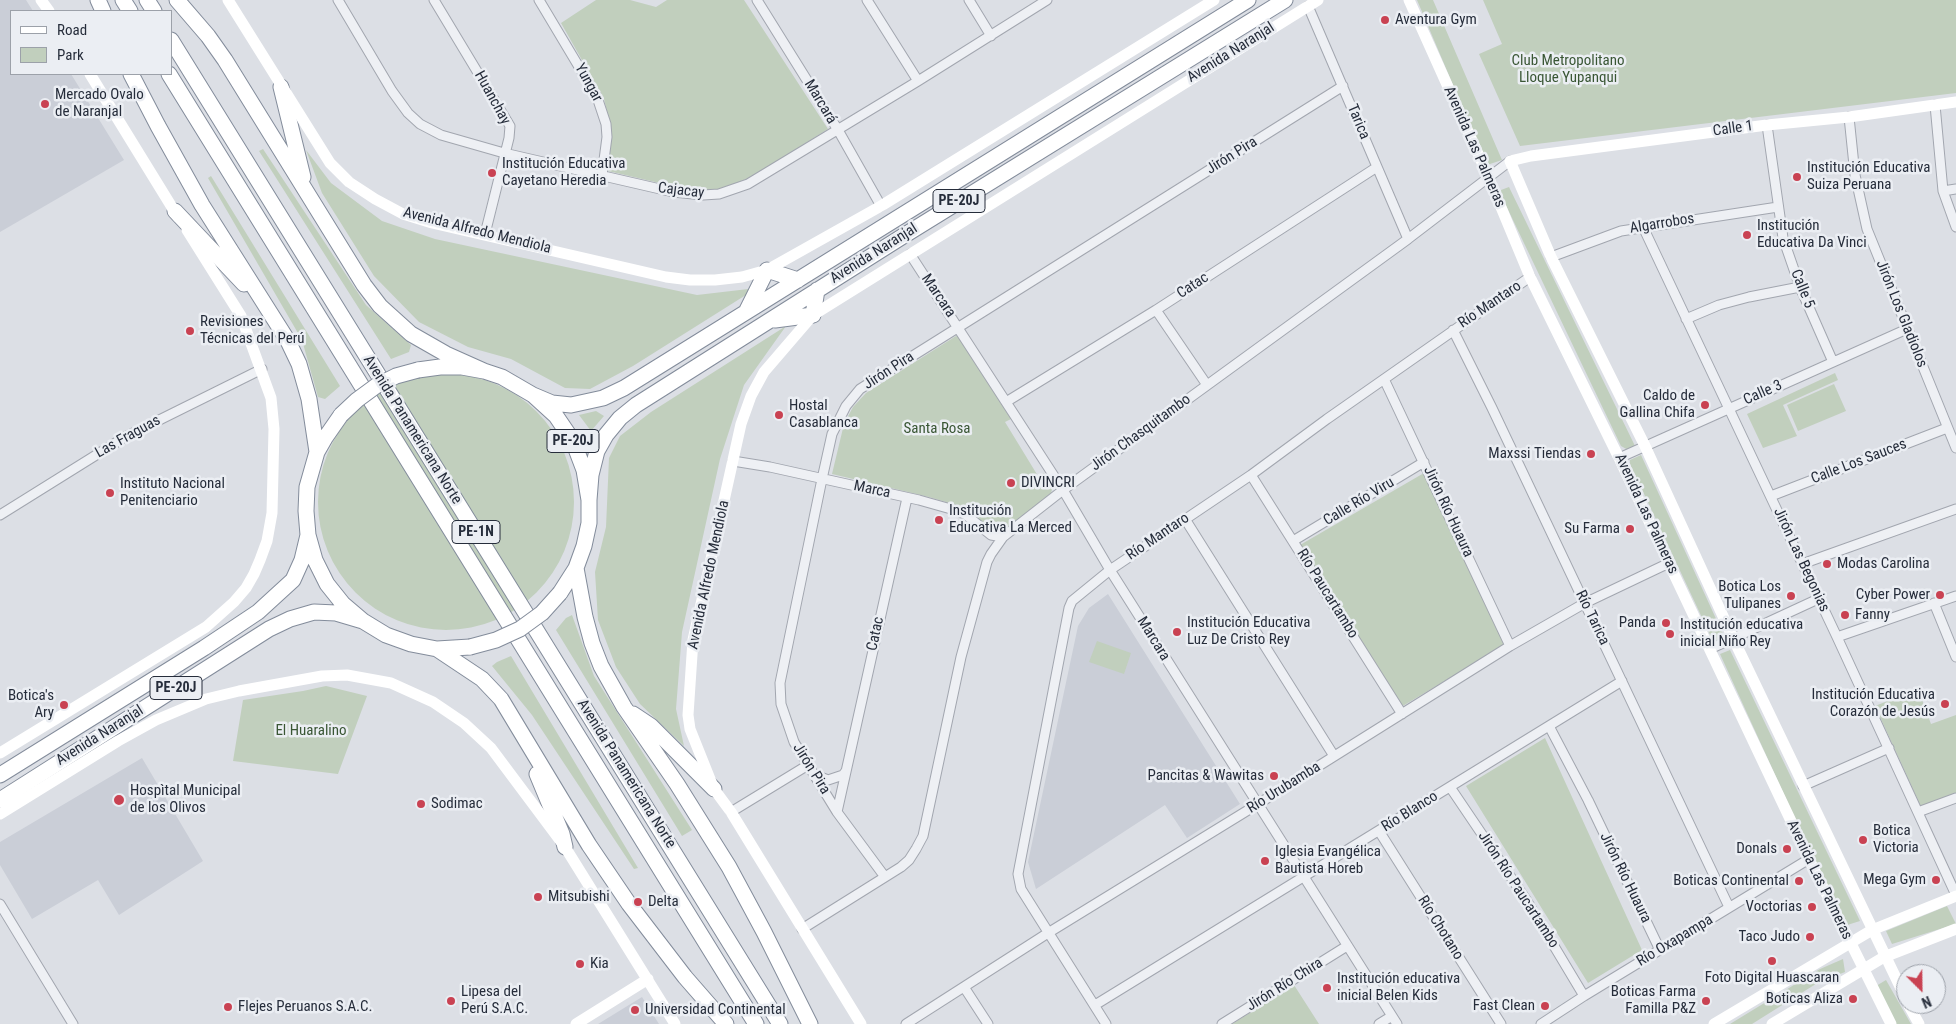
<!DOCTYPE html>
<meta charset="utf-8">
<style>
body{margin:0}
#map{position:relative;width:1956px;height:1024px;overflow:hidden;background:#dcdfe5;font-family:"Roboto Condensed",sans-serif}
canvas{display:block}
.legend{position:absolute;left:10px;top:10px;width:162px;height:65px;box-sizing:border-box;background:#ebeef3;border:1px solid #9ca1a9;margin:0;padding:6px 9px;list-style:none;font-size:15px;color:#262d3b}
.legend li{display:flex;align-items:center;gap:10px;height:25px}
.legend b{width:25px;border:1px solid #9ca1a9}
.north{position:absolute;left:1896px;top:964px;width:50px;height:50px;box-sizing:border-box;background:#ebeef3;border:1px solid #9ca1a9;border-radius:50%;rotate:157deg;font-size:14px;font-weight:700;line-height:20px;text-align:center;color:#262d3b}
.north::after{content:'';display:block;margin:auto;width:18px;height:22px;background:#c94252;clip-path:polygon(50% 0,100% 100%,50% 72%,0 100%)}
</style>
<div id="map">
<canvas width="1956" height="1024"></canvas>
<ul class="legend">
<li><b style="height:6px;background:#fff"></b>Road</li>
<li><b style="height:14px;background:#c1cfbd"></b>Park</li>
</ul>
<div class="north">N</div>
</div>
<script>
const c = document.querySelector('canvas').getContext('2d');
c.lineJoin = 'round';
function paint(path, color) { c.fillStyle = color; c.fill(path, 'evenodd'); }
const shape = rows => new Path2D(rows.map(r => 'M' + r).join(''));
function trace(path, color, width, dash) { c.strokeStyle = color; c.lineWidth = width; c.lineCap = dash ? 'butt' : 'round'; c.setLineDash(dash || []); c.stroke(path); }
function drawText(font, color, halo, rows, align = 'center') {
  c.font = font + ' "Roboto Condensed",sans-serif'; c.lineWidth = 5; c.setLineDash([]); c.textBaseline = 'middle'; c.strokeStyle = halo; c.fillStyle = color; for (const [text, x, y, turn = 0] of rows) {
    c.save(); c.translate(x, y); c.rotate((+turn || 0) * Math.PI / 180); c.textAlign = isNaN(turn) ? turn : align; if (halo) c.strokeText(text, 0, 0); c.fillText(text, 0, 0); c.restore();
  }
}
paint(shape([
 [0,0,26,0,33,11,11,11,11,74,71,74,124,160,0,232],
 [1108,594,1240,804,1187,838,1165,805,1036,889,1028,862,1078,626,1089,608],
 [142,758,203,861,119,915,98,880,32,919,0,865,0,842],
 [642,997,659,1024,598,1024]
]), '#caced7');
paint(shape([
 [596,0,630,0,656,7,667,0,744,0,828,129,754,176,721,189,704,191,685,189,608,171,611,130,604,99,561,23],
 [1417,0,1433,0,1502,160,1487,165],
 [1483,0,1956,0,1956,93,1520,146,1479,54,1502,44],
 [263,149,366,305,411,345,409,352,391,359,259,151],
 [306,150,331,183,382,221,435,239,697,295,757,288,633,366,590,389,565,388,511,359,468,347,419,322,374,276,322,193],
 [211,176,340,386,325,399,318,397,302,340,208,178],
 [1509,187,1635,446,1628,450,1621,446,1501,195,1501,190],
 [786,326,744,385,720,459,682,632,676,709,684,746,640,704,616,667,598,620,595,572,606,527,609,458,620,436,651,412],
 [956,336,960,337,1011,419,1005,422,1038,476,1044,473,1053,486,1051,493,1006,530,998,532,990,529,968,510,956,505,929,497,832,474,844,424,853,407,866,393],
 [1835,373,1838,380,1783,405,1797,436,1763,448,1747,414],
 '318 502a128 128 0 1 1 256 0a128 128 0 1 1-256 0Z',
 [1834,384,1846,411,1798,431,1787,405],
 [596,411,604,416,591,431,579,415],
 [1641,455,1723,634,1723,638,1717,641,1712,639,1630,464,1630,460],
 [1424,473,1505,645,1401,707,1300,545],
 [572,615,594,676,692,830,682,836,556,630,566,618],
 [1097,641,1131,653,1124,674,1089,662],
 [1730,650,1860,921,1844,926,1720,654],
 [511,656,638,868,634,869,532,715,492,666,497,662],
 [326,686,367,696,338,774,233,761,243,700,303,691],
 [1918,689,1931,724,1956,715,1956,793,1921,807,1875,706],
 [1545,738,1642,950,1588,983,1466,786],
 [1947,906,1956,924,1892,944,1886,931],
 [1843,959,1845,972,1819,982,1752,1024,1730,1024,1820,969],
 [1886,980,1911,1024,1896,1024,1876,986],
 [1294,985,1319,1024,1232,1024]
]), '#c1cfbd');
const street = shape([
 [338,0,392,91,408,113,420,124,441,135,504,153,673,192,703,195,719,194,748,184,918,81,1047,0],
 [434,0,510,126,509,138,485,234],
 [539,0,597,97,606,124,607,137,602,175],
 [757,0,838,130,881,206],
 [867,0,918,81],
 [969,0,991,36],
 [1308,6,1408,239],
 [1935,105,1943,191,1956,227],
 [1849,117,1855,175,1867,229,1956,448],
 [1767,125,1783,238,1800,287,1833,362],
 [1943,191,1956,189],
 [1643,227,1837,637,1956,895],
 [910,254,1063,490,1110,570,1397,1024],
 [1551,257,1621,231,1778,207],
 [1156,310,1207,385],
 [1686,319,1719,305,1749,297,1800,287],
 [1453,330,1492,408,1729,907],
 [1384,379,1510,646],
 [1006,402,1156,310,1377,167],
 [1619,458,1907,329],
 [733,461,770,467,919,500,958,511,966,515,991,535,1003,537],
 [1251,475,1402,714],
 [1771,496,1947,428],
 [0,515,125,437,262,369],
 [1185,519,1334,756],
 [1293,541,1424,462],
 [1802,564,1956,509],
 [1934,603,1956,657],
 [1837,637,1956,596],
 [1710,649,1818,599],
 [1549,726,1588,800,1660,950],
 [815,775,828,780,843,775,846,771],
 [1803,786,1889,748],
 [1450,787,1527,901,1584,996],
 [731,812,808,765],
 [837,812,907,498],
 [1918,812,1956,798],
 [1379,831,1501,1024],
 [885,877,837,812,794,742,781,704,780,683,822,479,832,434,846,406,860,389,1343,86],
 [0,904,73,1024],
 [802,929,901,867,909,860,916,849,923,836,961,657,987,562,991,554,1003,537,1063,490,1408,239,1510,161],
 [964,987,988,1024],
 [1095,1005,1622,681],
 [906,1024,1048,933,1258,804,1510,646,1585,603,1669,563],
 [1106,1024,1021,889,1018,874,1069,608,1072,601,1110,570,1251,475,1327,419,1530,277],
 [1222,1024,1347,946],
 [1379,1024,1392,1016],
 [1541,1024,1584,996,1809,859]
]);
const highway = shape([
 [98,0,103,11],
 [123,0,130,11],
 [147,0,154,11],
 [177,0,208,36,225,60,364,285,380,306,411,334,446,354,484,371],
 [171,40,780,1024],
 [131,74,158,126,202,205,288,341,299,364,309,399,317,452],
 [169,74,756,1024],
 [281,87,303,177],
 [175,211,244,284],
 [747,310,767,270,798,280],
 [775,320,813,315,817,290],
 [418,370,440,367,462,367,484,371,502,377,533,395,556,416,573,441,584,470,589,500,589,523,584,546,576,568,560,593],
 [533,395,552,403,571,405,603,398,624,388,1248,0],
 [341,415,325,438,317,452,307,487,306,511,308,535,315,560,327,584,343,604,363,621,386,635,411,644,437,649,470,647],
 [589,500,591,475,597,451,606,435,620,418,636,405,900,238,1285,0],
 [576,568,585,617,592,643,601,666,624,707,677,784,729,867,764,932,810,1024],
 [437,649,482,679,501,699,589,845,629,904,685,977,726,1024],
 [633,714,651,726,714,789],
 [537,774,562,834,565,847],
 [0,775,204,648,258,612,293,580,302,560,308,535],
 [0,800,269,629,290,619,314,612,336,613,363,621]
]);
trace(street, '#a2a6af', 11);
trace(highway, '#838c9b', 17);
trace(street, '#eef0f4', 9);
trace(shape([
 [41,0,49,11],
 [228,0,330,163,349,182,375,199,403,214,432,223,666,277,690,280,715,280,742,277,767,270,881,206,1214,0],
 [1409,0,1488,176,1530,277,1619,458,1809,859,1891,1024],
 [90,74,178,217],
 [0,753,206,627,234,602,246,588,254,574,260,560,267,541,272,513,274,429,271,398,241,316,187,230],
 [0,814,118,741,156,720,206,699,239,691,322,676,347,675,391,683,433,702,464,723,491,748,565,847,675,1024],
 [1906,999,1733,638,1645,446,1551,257,1510,161,1531,156,1767,125,1849,117,1956,102],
 [1908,1004,1919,1024],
 [576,1024,648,979],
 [861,1024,731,812,714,789,690,729,688,715,693,640,741,424,751,396,764,372,813,315,1318,0],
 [1714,1024,1872,930,1956,896],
 [1772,1024,1884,957,1956,929]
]), '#fff', 11);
trace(highway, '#fff', 15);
const highwayBridge = shape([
 [341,415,357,400,376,386,396,376,418,370],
 [470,647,496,640,520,629,542,613,560,593]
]);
trace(highwayBridge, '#838c9b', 17, []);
trace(highwayBridge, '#fff', 15);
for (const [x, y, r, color] of [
 [1385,20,5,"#c94252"],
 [45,104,5,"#c94252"],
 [492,173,5,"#c94252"],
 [1797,177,5,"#c94252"],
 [1747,235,5,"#c94252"],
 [190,331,5,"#c94252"],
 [1705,405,5,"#c94252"],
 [779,415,5,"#c94252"],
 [1591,454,5,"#c94252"],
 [1011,483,5,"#c94252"],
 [110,493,5,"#c94252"],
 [939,520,5,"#c94252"],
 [1630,529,5,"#c94252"],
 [1827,564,5,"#c94252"],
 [1940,595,5,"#c94252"],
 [1791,596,5,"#c94252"],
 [1845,615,5,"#c94252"],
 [1666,623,5,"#c94252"],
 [1177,632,5,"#c94252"],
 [1670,634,5,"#c94252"],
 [1945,704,5,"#c94252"],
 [64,705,5,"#c94252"],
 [1274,776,5,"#c94252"],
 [119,800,6,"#c94252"],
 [421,804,5,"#c94252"],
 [1863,840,5,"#c94252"],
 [1787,849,5,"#c94252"],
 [1265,861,5,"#c94252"],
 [1936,880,5,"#c94252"],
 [1799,881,5,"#c94252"],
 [538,897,5,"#c94252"],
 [638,902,5,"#c94252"],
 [1812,907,5,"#c94252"],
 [1810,937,5,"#c94252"],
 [1772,961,5,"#c94252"],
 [580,964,5,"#c94252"],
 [1327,988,5,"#c94252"],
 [1853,999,5,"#c94252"],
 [451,1001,5,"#c94252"],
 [1706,1001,5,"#c94252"],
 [1545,1006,5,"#c94252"],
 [228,1007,5,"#c94252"],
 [635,1010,5,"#c94252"]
]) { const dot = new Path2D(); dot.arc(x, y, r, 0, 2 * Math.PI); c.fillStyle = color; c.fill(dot); trace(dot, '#ebeef3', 2); }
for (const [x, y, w] of [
 [959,201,52],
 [573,441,52],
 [476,532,48],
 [176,688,52]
]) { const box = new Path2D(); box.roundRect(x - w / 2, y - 11.5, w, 23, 4); c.fillStyle = '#ebeef3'; c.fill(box); trace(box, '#262d3b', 1); }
drawText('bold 14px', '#262d3b', null, [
 ["PE-20J",959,201],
 ["PE-20J",573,441],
 ["PE-1N",476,532],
 ["PE-20J",176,688]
]);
drawText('15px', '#262d3b', '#ebeef3', [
 ["Aventura Gym",1395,20],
 ["Mercado Ovalo",55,95],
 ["de Naranjal",55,112],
 ["Institución Educativa",502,164],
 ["Cayetano Heredia",502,181],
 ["Institución Educativa",1807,168],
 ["Suiza Peruana",1807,185],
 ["Institución",1757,226],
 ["Educativa Da Vinci",1757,243],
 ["Revisiones",200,322],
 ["Técnicas del Perú",200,339],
 ["Caldo de",1695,396,"right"],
 ["Gallina Chifa",1695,413,"right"],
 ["Hostal",789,406],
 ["Casablanca",789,423],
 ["Maxssi Tiendas",1581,454,"right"],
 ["DIVINCRI",1021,483],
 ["Instituto Nacional",120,484],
 ["Penitenciario",120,501],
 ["Institución",949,511],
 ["Educativa La Merced",949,528],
 ["Su Farma",1620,529,"right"],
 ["Modas Carolina",1837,564],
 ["Botica Los",1781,587,"right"],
 ["Tulipanes",1781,604,"right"],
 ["Cyber Power",1930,595,"right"],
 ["Fanny",1855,615],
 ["Institución Educativa",1187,623],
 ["Luz De Cristo Rey",1187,640],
 ["Panda",1656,623,"right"],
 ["Institución educativa",1680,625],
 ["inicial Niño Rey",1680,642],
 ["Institución Educativa",1935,695,"right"],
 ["Corazón de Jesús",1935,712,"right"],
 ["Botica's",54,696,"right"],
 ["Ary",54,713,"right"],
 ["Pancitas & Wawitas",1264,776,"right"],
 ["Hospìtal Municipal",130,791],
 ["de los Olivos",130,808],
 ["Sodimac",431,804],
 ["Botica",1873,831],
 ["Victoria",1873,848],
 ["Donals",1777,849,"right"],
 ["Iglesia Evangélica",1275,852],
 ["Bautista Horeb",1275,869],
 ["Mega Gym",1926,880,"right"],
 ["Boticas Continental",1789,881,"right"],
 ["Mitsubishi",548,897],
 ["Delta",648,902],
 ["Voctorias",1802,907,"right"],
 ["Taco Judo",1800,937,"right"],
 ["Kia",590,964],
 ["Foto Digital Huascaran",1772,978,"center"],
 ["Institución educativa",1337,979],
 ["inicial Belen Kids",1337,996],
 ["Lipesa del",461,992],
 ["Perú S.A.C.",461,1009],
 ["Boticas Farma",1696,992,"right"],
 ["Familla P&Z",1696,1009,"right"],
 ["Boticas Aliza",1843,999,"right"],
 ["Fast Clean",1535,1006,"right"],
 ["Flejes Peruanos S.A.C.",238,1007],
 ["Universidad Continental",645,1010]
], 'left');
drawText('15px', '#262d3b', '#ebeef3', [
 ["Avenida Naranjal",1231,53,-32],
 ["Yungar",588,83,61],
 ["Huanchay",492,98,61],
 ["Marcará",820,102,59],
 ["Tarica",1358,122,67],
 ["Calle 1",1733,129,-8],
 ["Avenida Las Palmeras",1474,147,66],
 ["Jirón Pira",1232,156,-32],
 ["Cajacay",681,191,7],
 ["Algarrobos",1662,224,-9],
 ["Avenida Alfredo Mendiola",477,231,14],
 ["Avenida Naranjal",874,254,-32],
 ["Catac",1193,286,-33],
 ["Calle 5",1802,289,68],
 ["Marcara",938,296,56],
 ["Río Mantaro",1490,305,-34],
 ["Jirón Los Gladiolos",1901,314,68],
 ["Jirón Pira",889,371,-33],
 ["Calle 3",1763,393,-24],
 ["Avenida Panamericana Norte",412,430,58],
 ["Jirón Chasquitambo",1141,433,-36],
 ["Las Fraguas",128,437,-29],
 ["Calle Los Sauces",1859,462,-21],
 ["Marca",872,490,12],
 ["Calle Río Viru",1359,502,-31],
 ["Jirón Río Huaura",1448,512,65],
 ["Avenida Las Palmeras",1646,514,65],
 ["Río Mantaro",1158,537,-34],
 ["Jirón Las Begonias",1801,560,65],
 ["Avenida Alfredo Mendiola",709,575,-78],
 ["Río Paucartambo",1327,594,58],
 ["Río Tarica",1592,618,64],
 ["Catac",876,634,-78],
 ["Marcara",1153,639,58],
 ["Avenida Naranjal",100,736,-32],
 ["Jirón Pira",811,769,58],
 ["Avenida Panamericana Norte",626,774,58],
 ["Río Urubamba",1284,788,-32],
 ["Río Blanco",1410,812,-32],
 ["Jirón Río Huaura",1625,878,64],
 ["Avenida Las Palmeras",1819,880,64],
 ["Jirón Río Paucartambo",1518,890,57],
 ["Río Chotano",1440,928,58],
 ["Río Oxapampa",1675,941,-31],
 ["Jirón Río Chira",1285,985,-32]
]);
drawText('15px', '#395634', '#ebeef3', [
 ["Club Metropolitano",1568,61],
 ["Lloque Yupanqui",1568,78],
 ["Santa Rosa",937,429],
 ["El Huaralino",311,731]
]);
</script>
